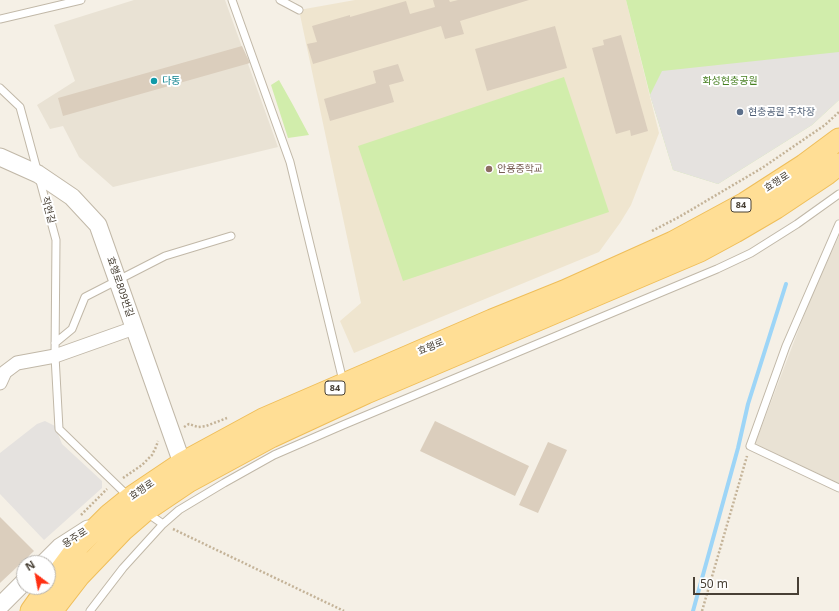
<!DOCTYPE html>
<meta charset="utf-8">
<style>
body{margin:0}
#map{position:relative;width:839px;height:611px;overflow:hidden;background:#f5f0e6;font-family:"Noto Sans",sans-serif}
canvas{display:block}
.north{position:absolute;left:16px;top:555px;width:40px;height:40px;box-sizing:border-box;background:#fff;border:1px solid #b6b3ae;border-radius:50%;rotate:328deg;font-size:11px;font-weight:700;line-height:16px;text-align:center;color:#484035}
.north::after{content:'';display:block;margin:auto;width:14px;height:18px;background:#ff3013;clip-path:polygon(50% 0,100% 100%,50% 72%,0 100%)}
.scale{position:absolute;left:693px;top:577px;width:106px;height:18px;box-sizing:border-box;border:2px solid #484035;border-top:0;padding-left:5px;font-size:12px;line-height:14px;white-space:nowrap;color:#484035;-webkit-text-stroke:3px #fff;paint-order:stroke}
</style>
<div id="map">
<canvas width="839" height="611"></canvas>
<div class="north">N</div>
<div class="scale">50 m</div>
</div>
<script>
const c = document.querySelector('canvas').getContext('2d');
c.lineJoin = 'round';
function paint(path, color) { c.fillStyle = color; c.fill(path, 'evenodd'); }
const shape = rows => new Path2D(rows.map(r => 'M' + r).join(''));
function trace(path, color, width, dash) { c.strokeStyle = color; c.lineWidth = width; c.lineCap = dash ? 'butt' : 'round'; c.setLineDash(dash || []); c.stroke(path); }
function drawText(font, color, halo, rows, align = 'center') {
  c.font = font + ' "Noto Sans","Noto Sans KR",sans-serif'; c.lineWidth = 4; c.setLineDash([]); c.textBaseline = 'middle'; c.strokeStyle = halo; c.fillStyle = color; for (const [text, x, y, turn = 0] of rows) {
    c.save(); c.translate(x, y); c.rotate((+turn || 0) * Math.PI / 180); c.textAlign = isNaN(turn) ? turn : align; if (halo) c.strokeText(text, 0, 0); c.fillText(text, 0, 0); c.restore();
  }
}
paint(shape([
 [134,0,225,0,278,147,113,187,79,157,63,126,50,129,37,105,75,81,54,25],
 [839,236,839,483,755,444,811,297]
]), '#e9e2d4');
paint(shape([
 [355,0,626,0,659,133,631,205,620,223,599,252,354,353,340,321,361,303,299,10]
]), '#efe5cf');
paint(shape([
 [626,0,839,0,839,100,812,125,718,184,673,170,650,95],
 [564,77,609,212,403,281,358,146],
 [279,80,293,105,309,135,288,138,271,85]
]), '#d1edab');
paint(shape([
 [839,52,839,100,812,125,718,184,673,170,650,95,662,71],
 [45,421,55,426,62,444,102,481,102,488,44,540,0,494,0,453,37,424]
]), '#e5e2df');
trace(shape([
 [693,611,738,448,748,404,786,284]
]), '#9dd5f7', 4);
paint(shape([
 [433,0,449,0,450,2,458,0,529,0,460,21,464,34,445,39,441,26,313,64,307,44,317,42,312,26,350,15,350,17,406,1,410,14,435,7],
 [555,26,567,68,487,91,475,49],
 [621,35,648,131,631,136,630,130,616,134,592,48,604,45,603,40],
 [242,46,250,63,63,116,58,98],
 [398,64,404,81,389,85,394,102,330,121,324,99,376,83,373,71],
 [435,421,529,466,515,496,420,451],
 [548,442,567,450,538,513,519,505],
 [0,517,34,551,0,583]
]), '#dbcebd');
const service = shape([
 [232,0,290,162,343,381],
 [280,0,299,10],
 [0,19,81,0],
 [0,88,20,107,56,240,55,356,59,429,129,497],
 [839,224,786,346,750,446,839,488],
 [55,343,72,329,85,297,165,256,231,236],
 [147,513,163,524],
 [90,611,123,568,163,524,179,510,224,483,274,455,343,425,717,269,751,253,797,224,839,194]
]);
const minor = shape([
 [0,383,5,372,17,363,55,356,134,328]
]);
const tertiary = shape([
 [0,157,38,174,72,197,98,225,182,463],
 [44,563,60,547,88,529],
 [0,606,24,582]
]);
const primary = shape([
 [48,587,80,544,109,515,130,498,182,463,263,419,492,320,564,291,673,242,745,203,804,165,839,139],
 [31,611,48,587],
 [52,611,79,576,123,530,145,511,188,482,271,437,366,393,700,251,735,232,776,208,827,174,839,164]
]);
trace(service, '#c1b8a8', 9);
trace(minor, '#c1b8a8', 15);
trace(tertiary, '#c1b8a8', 19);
trace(primary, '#efbe5a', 23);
trace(shape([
 [652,231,679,217,762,168,825,125,839,112],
 [184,427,189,424,198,427,206,426,227,418],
 [123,478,142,465,152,455,156,447,158,441],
 [81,515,107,489],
 [173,529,344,611],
 [702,611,747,456]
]), '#c4b398', 2.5, [2, 2]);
trace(service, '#fff', 7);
trace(minor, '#fff', 13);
trace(tertiary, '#fff', 17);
trace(primary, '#ffde95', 21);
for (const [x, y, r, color] of [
 [154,81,4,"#0f9aa8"],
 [740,112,4,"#5c6f8a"],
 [489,169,4,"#8d6e63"]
]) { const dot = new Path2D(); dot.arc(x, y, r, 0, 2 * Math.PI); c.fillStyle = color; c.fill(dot); trace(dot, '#fff', 1.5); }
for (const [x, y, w] of [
 [741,205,20],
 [335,388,20]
]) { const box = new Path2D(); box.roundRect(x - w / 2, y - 7, w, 14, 3); c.fillStyle = '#fff'; c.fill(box); trace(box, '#484035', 1); }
drawText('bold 9px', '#484035', null, [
 ["84",741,205],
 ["84",335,388]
]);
drawText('10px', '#0d838f', '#fff', [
 ["다동",162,81]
], 'left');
drawText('10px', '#488022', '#fff', [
 ["화성현충공원",730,81]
]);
drawText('10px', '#4e5e75', '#fff', [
 ["현충공원 주차장",748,112]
], 'left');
drawText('10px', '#785e54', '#fff', [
 ["안용중학교",497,169]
], 'left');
drawText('10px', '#484035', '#fff', [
 ["효행로",777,182,-33],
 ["작현길",48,210,75],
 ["효행로809번길",120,287,71],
 ["효행로",431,347,-23],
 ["효행로",142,490,-35],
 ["용주로",75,538,-33]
]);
</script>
